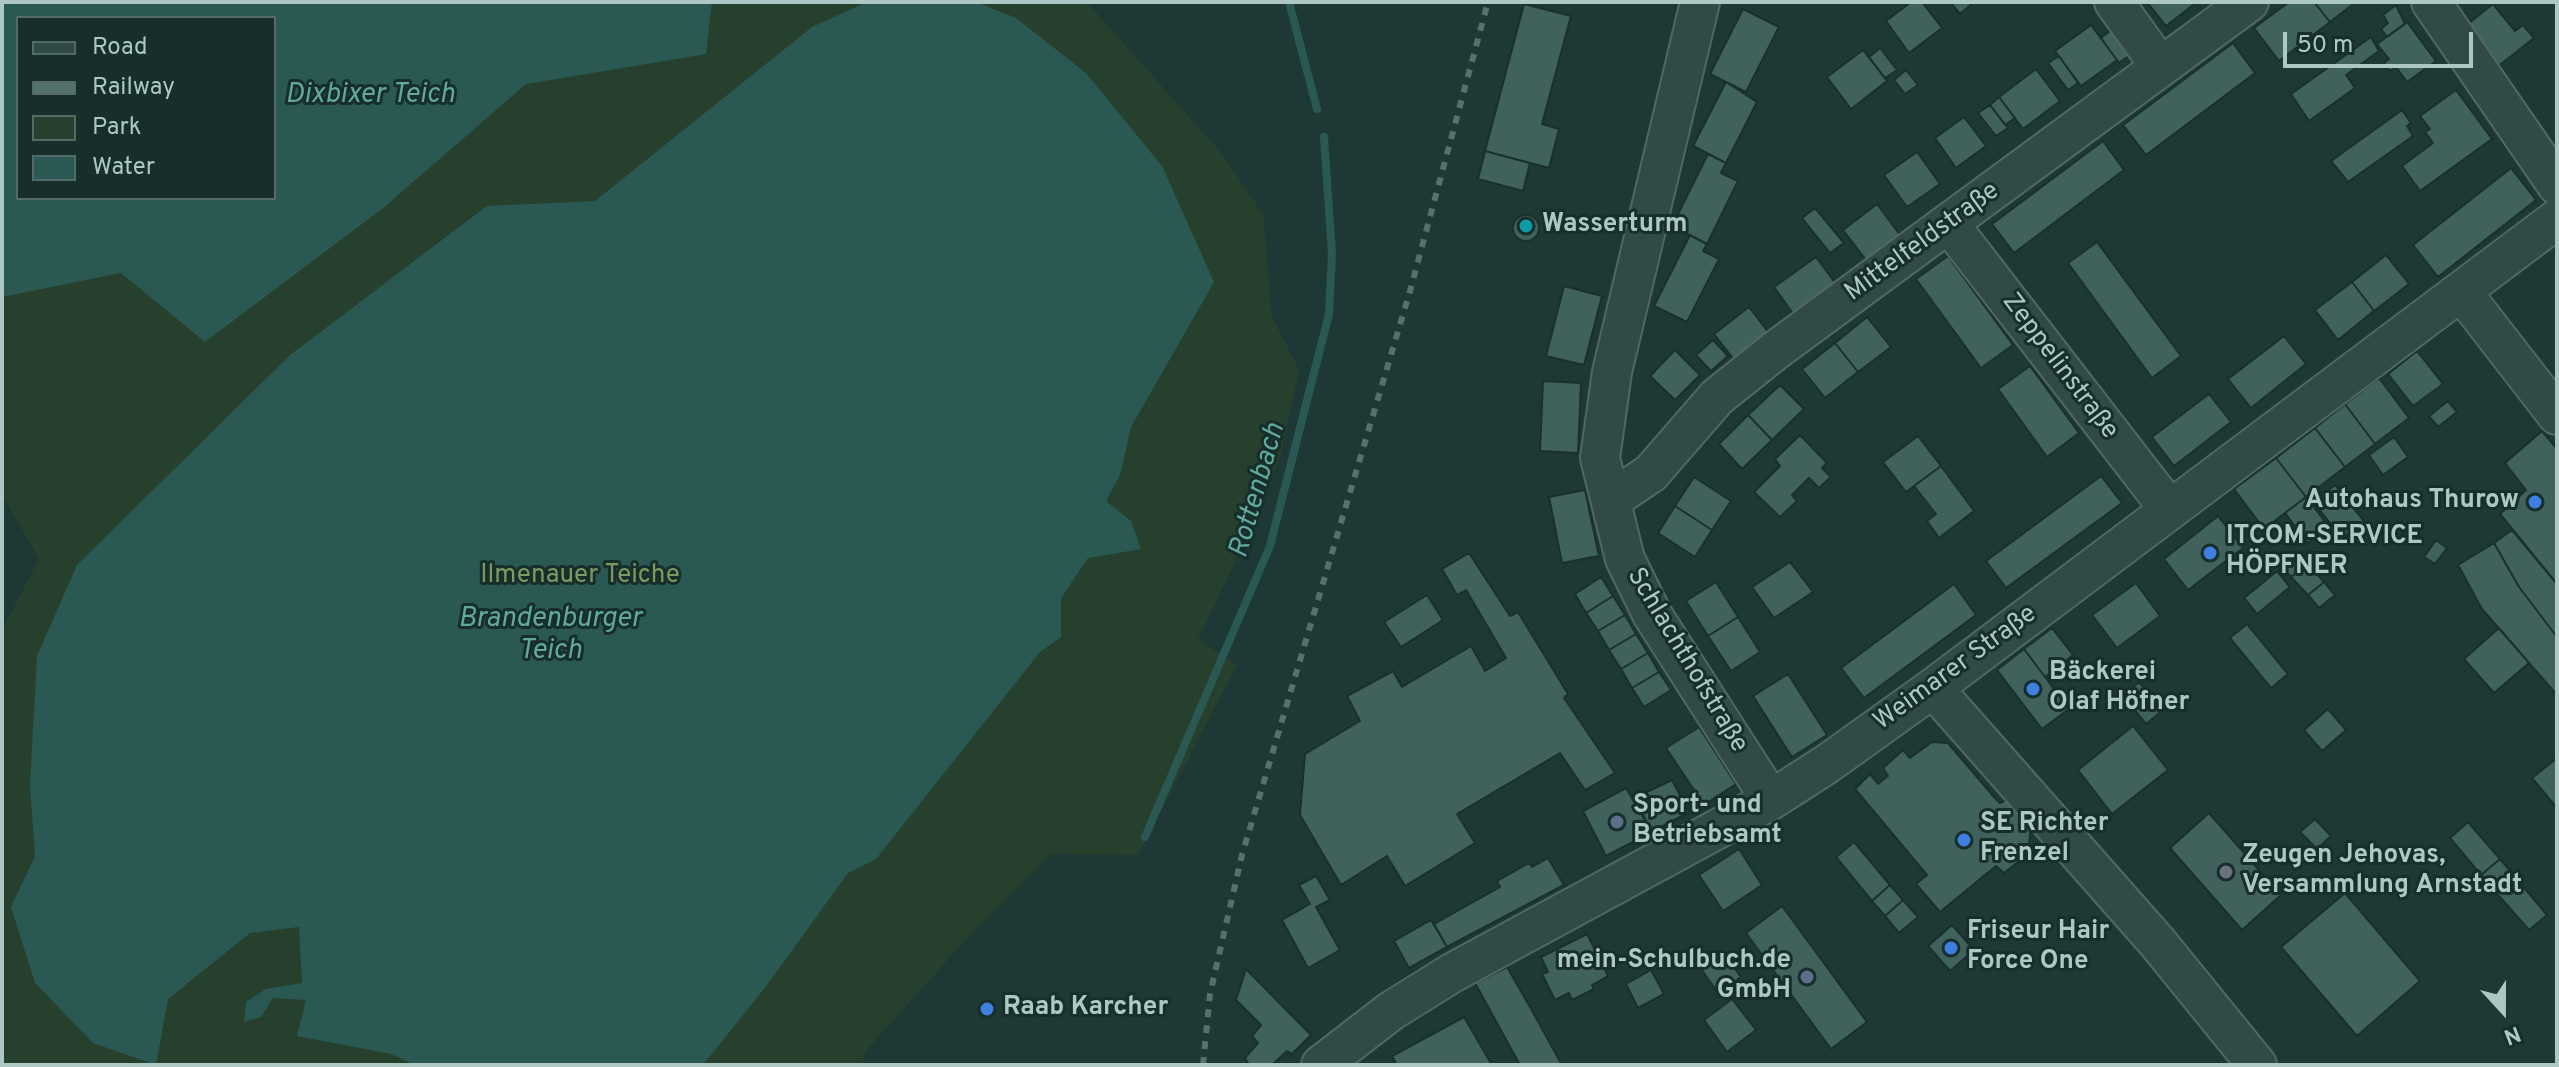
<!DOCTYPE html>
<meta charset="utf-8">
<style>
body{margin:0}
#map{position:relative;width:2559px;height:1067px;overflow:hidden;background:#1e3935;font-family:Overpass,sans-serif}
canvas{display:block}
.frame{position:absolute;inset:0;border:4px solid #acc7c4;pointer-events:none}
.legend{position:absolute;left:16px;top:16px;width:260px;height:184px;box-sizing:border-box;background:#172e2b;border:2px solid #536b68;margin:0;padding:10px 14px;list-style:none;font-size:24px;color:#acc7c4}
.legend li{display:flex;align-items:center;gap:16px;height:40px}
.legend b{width:40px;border:2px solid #536b68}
.north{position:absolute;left:2463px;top:971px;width:80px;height:80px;-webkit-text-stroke:6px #172e2b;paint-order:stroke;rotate:159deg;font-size:22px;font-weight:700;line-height:32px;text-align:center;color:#acc7c4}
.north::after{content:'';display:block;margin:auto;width:28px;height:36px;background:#acc7c4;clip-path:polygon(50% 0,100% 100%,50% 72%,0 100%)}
.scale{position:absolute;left:2283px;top:32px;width:190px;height:36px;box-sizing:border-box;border:4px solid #acc7c4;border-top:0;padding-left:10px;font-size:24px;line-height:28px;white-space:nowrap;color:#acc7c4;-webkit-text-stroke:6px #172e2b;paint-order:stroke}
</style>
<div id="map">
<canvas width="2559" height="1067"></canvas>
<div class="frame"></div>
<ul class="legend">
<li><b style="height:10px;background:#324a46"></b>Road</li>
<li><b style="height:10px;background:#53716d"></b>Railway</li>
<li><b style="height:22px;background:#26402d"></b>Park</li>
<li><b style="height:22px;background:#295952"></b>Water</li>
</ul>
<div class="north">N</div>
<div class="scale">50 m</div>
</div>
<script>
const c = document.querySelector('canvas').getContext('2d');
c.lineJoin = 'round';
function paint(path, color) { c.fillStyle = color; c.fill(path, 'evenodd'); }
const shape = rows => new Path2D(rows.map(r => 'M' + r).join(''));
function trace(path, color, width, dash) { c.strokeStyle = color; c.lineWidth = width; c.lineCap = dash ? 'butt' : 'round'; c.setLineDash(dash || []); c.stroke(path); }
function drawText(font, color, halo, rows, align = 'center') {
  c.font = font + ' Overpass,sans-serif'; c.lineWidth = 6; c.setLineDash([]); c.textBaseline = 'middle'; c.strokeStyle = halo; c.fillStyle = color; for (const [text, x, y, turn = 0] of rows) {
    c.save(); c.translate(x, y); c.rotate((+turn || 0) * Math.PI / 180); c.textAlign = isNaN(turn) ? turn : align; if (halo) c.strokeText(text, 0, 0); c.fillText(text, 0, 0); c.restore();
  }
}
paint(shape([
 [2,2,1087,2,1222,154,1263,214,1272,317,1299,370,1279,460,1257,518,1198,639,1237,665,1138,855,1051,854,970,935,865,1052,863,1065,2,1065,2,630,39,559,2,495],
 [18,18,274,18,274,198,18,198]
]), '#26402d');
paint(shape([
 [2,2,712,2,706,54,526,84,382,209,205,342,121,273,2,297],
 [18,18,274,18,274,198,18,198],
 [976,2,1016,18,1086,73,1162,166,1214,282,1131,427,1120,475,1106,501,1131,521,1141,549,1088,558,1061,598,1061,637,1040,652,876,859,848,873,767,985,703,1065,415,1065,391,1054,297,1036,306,1000,273,998,261,1017,244,1022,246,1002,266,989,302,983,299,927,250,933,168,999,156,1065,93,1043,35,983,11,907,35,856,30,786,37,656,77,565,290,355,487,206,595,201,812,27,865,3]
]), '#295952');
trace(shape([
 [1289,2,1317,109],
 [1145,837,1270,546,1329,314,1332,254,1324,137]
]), '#295952', 8);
const building = shape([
 [1911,2,1922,2,1942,28,1909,53,1886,21,1911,2],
 [1950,2,1974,2,1960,14,1950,2],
 [2147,2,2197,2,2166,26,2147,2],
 [2289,2,2314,2,2330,22,2279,61,2254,28,2289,2],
 [2314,2,2356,2,2330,22,2314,2],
 [1524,4,1571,16,1542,124,1559,129,1549,168,1485,151,1524,4],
 [2493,4,2515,31,2523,25,2534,38,2496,68,2464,27,2493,4],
 [2396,5,2405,24,2387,37,2381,29,2388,23,2383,15,2396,5],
 [1743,9,1779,27,1746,92,1710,74,1743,9],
 [2407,22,2436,61,2407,82,2396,67,2390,71,2384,63,2389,59,2377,44,2407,22],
 [2091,25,2117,60,2081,86,2055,51,2091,25],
 [2111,30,2130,55,2119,63,2101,38,2111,30],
 [2371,37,2379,51,2346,75,2355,88,2309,121,2291,94,2371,37],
 [2233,43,2255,73,2146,155,2123,125,2233,43],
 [1880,48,1897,70,1885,78,1869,57,1880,48],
 [1863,50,1887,81,1851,109,1827,77,1863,50],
 [2059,56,2078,83,2068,90,2048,63,2059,56],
 [2036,69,2060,101,2023,129,1999,97,2036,69],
 [1906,70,1918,85,1905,94,1894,80,1906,70],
 [1726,82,1757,102,1726,163,1693,146,1726,82],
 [2456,90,2492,139,2420,191,2402,166,2433,143,2425,132,2430,129,2420,116,2456,90],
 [1999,97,2015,118,2005,125,1990,105,1999,97],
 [1990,105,2008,128,1996,136,1978,113,1990,105],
 [2402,110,2411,123,2407,126,2413,136,2348,182,2331,161,2402,110],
 [1964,117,1986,146,1956,168,1935,138,1964,117],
 [2103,141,2124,170,2014,253,1992,224,2103,141],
 [1485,151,1530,163,1523,191,1478,179,1485,151],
 [1917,152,1940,184,1907,207,1884,175,1917,152],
 [1708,154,1726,163,1721,173,1738,181,1707,244,1672,226,1708,154],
 [2511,168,2536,200,2438,277,2413,245,2511,168],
 [1877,204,1900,235,1866,260,1843,230,1877,204],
 [1815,208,1844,243,1830,253,1802,218,1815,208],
 '1513 228a13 13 0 1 1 26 0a13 13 0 1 1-26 0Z',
 [1690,235,1707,244,1703,251,1719,259,1687,322,1654,306,1690,235],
 [2097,242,2181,356,2152,378,2068,263,2097,242],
 [2386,255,2409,284,2374,311,2352,282,2386,255],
 [1948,256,2013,345,1981,368,1916,279,1948,256],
 [1816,257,1836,284,1794,315,1774,287,1816,257],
 [2352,282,2374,311,2338,340,2315,310,2352,282],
 [1564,286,1602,296,1584,365,1546,356,1564,286],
 [1749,307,1769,333,1735,361,1714,334,1749,307],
 [1867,317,1891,347,1858,372,1835,343,1867,317],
 [2284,336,2306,364,2251,408,2228,379,2284,336],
 [1713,340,1728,356,1711,371,1696,355,1713,340],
 [1835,343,1858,372,1825,398,1802,369,1835,343],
 [1675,350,1700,375,1675,400,1650,376,1675,350],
 [2417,351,2443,384,2413,406,2388,374,2417,351],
 [2030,366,2079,433,2047,457,1998,389,2030,366],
 [2379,378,2409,418,2375,444,2345,404,2379,378],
 [1543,381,1581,383,1578,453,1540,451,1543,381],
 [1780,385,1804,409,1772,440,1748,415,1780,385],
 [2209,394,2231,422,2174,466,2152,437,2209,394],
 [2448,401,2457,412,2438,427,2429,416,2448,401],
 [2345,404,2375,444,2345,467,2315,428,2345,404],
 [1748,415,1772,440,1742,469,1719,444,1748,415],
 [2315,428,2345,467,2306,497,2276,458,2315,428],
 [2542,431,2557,449,2557,584,2500,514,2526,490,2505,463,2542,431],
 [1800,435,1827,463,1822,468,1831,477,1819,488,1809,478,1792,495,1797,501,1780,517,1754,492,1780,466,1775,459,1800,435],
 [1918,436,1941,466,1906,492,1883,462,1918,436],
 [2394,437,2408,457,2383,475,2369,455,2394,437],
 [2276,458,2306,497,2264,529,2234,489,2276,458],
 [1941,466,1974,511,1939,538,1927,521,1936,514,1914,486,1941,466],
 [2101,476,2122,503,2006,588,1986,561,2101,476],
 [1694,477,1731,501,1712,530,1675,506,1694,477],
 [2335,485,2364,521,2342,538,2313,502,2335,485],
 [1585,490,1599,556,1562,563,1549,497,1585,490],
 [2306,497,2329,527,2308,543,2285,513,2306,497],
 [1675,506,1712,530,1695,557,1658,533,1675,506],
 [2218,516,2243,548,2188,590,2164,559,2218,516],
 [2512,530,2557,584,2557,637,2519,587,2494,543,2512,530],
 [2436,540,2447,548,2435,564,2424,557,2436,540],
 [2494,543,2519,587,2557,637,2557,695,2482,609,2458,565,2494,543],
 [1469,553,1510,616,1518,612,1568,694,1564,698,1615,773,1585,790,1560,753,1457,814,1475,843,1405,886,1387,856,1341,885,1300,815,1305,754,1360,721,1347,696,1393,671,1402,687,1471,646,1485,671,1506,658,1466,590,1457,595,1442,569,1469,553],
 [2299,553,2307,563,2291,577,2283,567,2299,553],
 [1790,562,1813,592,1774,618,1752,587,1790,562],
 [2307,563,2324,582,2308,595,2291,577,2307,563],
 [2277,571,2290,587,2257,614,2244,598,2277,571],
 [1601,577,1613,596,1586,613,1575,594,1601,577],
 [1716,582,1738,617,1708,636,1686,601,1716,582],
 [2324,582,2335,595,2319,608,2308,595,2324,582],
 [2136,583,2160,616,2117,648,2092,615,2136,583],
 [1954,584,1976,615,1864,698,1841,668,1954,584],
 [1427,595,1443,620,1401,647,1384,622,1427,595],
 [1613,596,1625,615,1598,631,1586,613,1613,596],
 [1625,615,1636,634,1609,650,1598,631,1625,615],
 [1738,617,1760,652,1731,671,1708,636,1738,617],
 [2247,624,2288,674,2271,688,2230,638,2247,624],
 [2052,628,2073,655,2045,677,2024,649,2052,628],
 [2499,628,2529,663,2494,693,2464,659,2499,628],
 [1636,634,1648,653,1621,669,1609,650,1636,634],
 [2024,649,2069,709,2042,729,1997,670,2024,649],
 [1648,653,1659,672,1632,688,1621,669,1648,653],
 [1659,672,1671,690,1644,707,1632,688,1659,672],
 [1788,674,1827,735,1792,757,1753,696,1788,674],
 [2139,682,2163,710,2146,724,2123,696,2139,682],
 [2328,709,2346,730,2322,751,2304,730,2328,709],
 [2133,726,2168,770,2112,814,2078,770,2133,726],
 [1699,727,1736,784,1704,805,1666,748,1699,727],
 [1932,742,1948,743,1994,797,2000,803,2008,799,2031,826,2028,854,2004,873,1996,866,1940,912,1916,884,1927,875,1855,789,1870,774,1878,784,1888,776,1883,768,1903,750,1910,758,1932,742],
 [2557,758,2557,808,2532,778,2557,758],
 [1672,780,1689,812,1652,832,1634,798,1672,780],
 [1626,788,1652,832,1606,856,1583,811,1626,788],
 [2209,813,2281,895,2242,930,2170,848,2209,813],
 [2315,819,2331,836,2317,849,2300,832,2315,819],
 [2468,822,2500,859,2481,875,2450,838,2468,822],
 [1854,842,1890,885,1872,901,1836,857,1854,842],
 [1739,849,1762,885,1723,911,1699,875,1739,849],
 [1548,858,1564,885,1447,947,1434,924,1500,887,1497,881,1529,863,1532,867,1548,858],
 [2500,859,2511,872,2492,888,2481,875,2500,859],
 [2511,872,2547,915,2529,930,2492,888,2511,872],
 [1316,876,1330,900,1316,907,1340,950,1308,968,1282,920,1310,904,1299,885,1316,876],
 [1890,885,1903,900,1885,916,1872,901,1890,885],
 [2345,893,2420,981,2357,1036,2281,947,2345,893],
 [1903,900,1918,917,1899,933,1885,916,1903,900],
 [1782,906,1867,1022,1831,1049,1746,933,1782,906],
 [1431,920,1447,947,1409,968,1394,941,1431,920],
 [1952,925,1974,950,1950,971,1928,946,1952,925],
 [1587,934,1608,976,1592,985,1594,989,1572,1000,1569,993,1555,1000,1542,974,1548,972,1541,957,1587,934],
 [1724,953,1741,977,1718,993,1701,969,1724,953],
 [1507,967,1530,1007,1562,1065,1520,1065,1475,983,1507,967],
 [1246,969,1311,1035,1292,1054,1287,1051,1272,1065,1249,1065,1245,1058,1258,1043,1252,1036,1261,1025,1236,1000,1246,969],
 [1651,970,1664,994,1638,1008,1626,984,1651,970],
 [1732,999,1756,1030,1727,1052,1704,1020,1732,999],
 [1464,1017,1492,1065,1397,1065,1392,1056,1464,1017]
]);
paint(building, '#41615d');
trace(building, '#19302d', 2);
const minor = shape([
 [1700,2,1612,372,1600,458,1625,559,1652,614,1771,800],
 [2114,2,2160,66],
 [2431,2,2557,185],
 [1949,224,2170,510],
 [2461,291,2557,415],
 [1611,500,1651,473,1717,397,1776,350,2249,2],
 [1933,688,2158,943,2257,1065],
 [1321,1065,1391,1011,1452,973,1771,800,1827,764,1933,688,2557,219]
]);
trace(minor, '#4f6865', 42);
trace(minor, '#324a46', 38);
trace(shape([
 [1203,1065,1210,994,1242,855,1410,291,1488,2]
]), '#53716d', 6, [8, 8]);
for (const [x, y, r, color] of [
 [1526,226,8,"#0f9aa8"],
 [2535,502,8,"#3f7fe0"],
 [2210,553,8,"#3f7fe0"],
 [2033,689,8,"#3f7fe0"],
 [1617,822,8,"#5c6f8a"],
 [1964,840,8,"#3f7fe0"],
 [2226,872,8,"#6b7280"],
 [1951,948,8,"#3f7fe0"],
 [1807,977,8,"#5c6f8a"],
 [987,1009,8,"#3f7fe0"]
]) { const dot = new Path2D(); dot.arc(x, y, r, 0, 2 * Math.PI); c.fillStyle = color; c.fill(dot); trace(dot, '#172e2b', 3); }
drawText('bold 26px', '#acc7c4', '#172e2b', [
 ["Wasserturm",1542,226],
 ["Autohaus Thurow",2519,502,"right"],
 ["ITCOM-SERVICE",2226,538],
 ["HÖPFNER",2226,568],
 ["Bäckerei",2049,674],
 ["Olaf Höfner",2049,704],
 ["Sport- und",1633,807],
 ["Betriebsamt",1633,837],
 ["SE Richter",1980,825],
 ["Frenzel",1980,855],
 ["Zeugen Jehovas,",2242,857],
 ["Versammlung Arnstadt",2242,887],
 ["Friseur Hair",1967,933],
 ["Force One",1967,963],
 ["mein-Schulbuch.de",1791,962,"right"],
 ["GmbH",1791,992,"right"],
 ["Raab Karcher",1003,1009]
], 'left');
drawText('26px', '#acc7c4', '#172e2b', [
 ["Mittelfeldstraße",1923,243,-36],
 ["Zeppelinstraße",2059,367,53],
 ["Schlachthofstraße",1686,661,59],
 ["Weimarer Straße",1956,669,-36]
]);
drawText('26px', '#7d9961', '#172e2b', [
 ["Ilmenauer Teiche",580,577]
]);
drawText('italic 28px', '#61a99e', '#172e2b', [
 ["Dixbixer Teich",370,96],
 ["Rottenbach",1259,491,-74],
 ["Brandenburger",550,620],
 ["Teich",550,652]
]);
</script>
